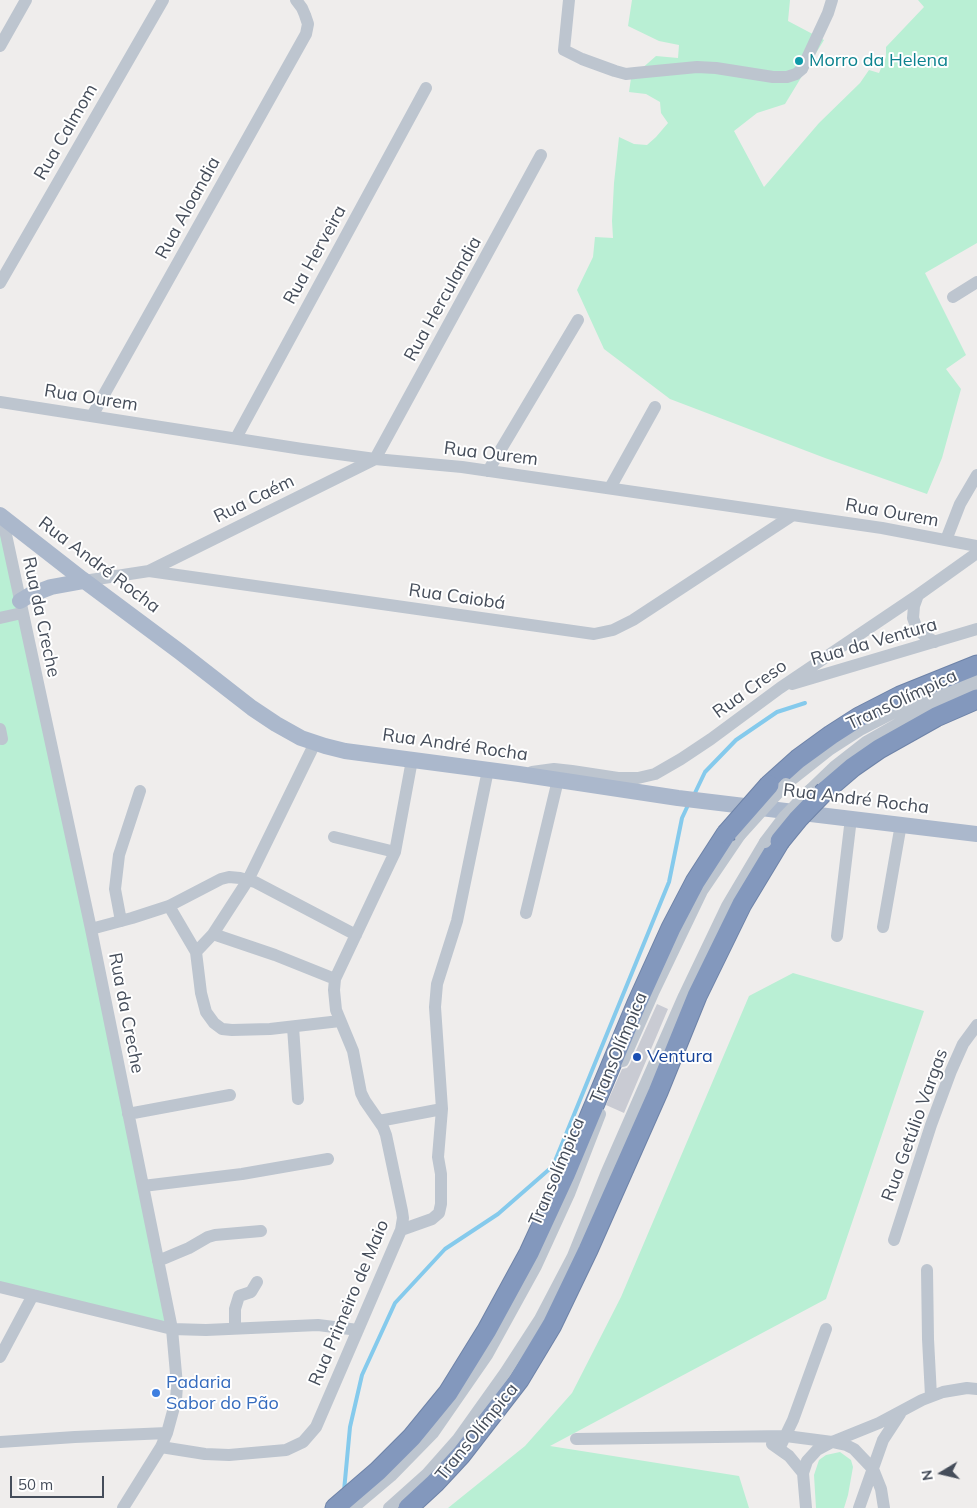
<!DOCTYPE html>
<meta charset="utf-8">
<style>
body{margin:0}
#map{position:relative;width:977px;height:1508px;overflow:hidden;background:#efedec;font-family:Mulish,sans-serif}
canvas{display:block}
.north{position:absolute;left:917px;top:1448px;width:50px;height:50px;-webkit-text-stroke:4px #fff;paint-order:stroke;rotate:261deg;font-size:14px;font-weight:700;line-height:20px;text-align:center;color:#454d5a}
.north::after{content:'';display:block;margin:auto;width:18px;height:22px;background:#454d5a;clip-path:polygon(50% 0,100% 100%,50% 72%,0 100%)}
.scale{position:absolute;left:10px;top:1476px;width:94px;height:22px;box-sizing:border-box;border:2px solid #454d5a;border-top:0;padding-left:6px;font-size:15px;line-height:18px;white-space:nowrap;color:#454d5a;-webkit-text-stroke:4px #fff;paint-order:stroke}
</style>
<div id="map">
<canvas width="977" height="1508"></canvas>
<div class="north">N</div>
<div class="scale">50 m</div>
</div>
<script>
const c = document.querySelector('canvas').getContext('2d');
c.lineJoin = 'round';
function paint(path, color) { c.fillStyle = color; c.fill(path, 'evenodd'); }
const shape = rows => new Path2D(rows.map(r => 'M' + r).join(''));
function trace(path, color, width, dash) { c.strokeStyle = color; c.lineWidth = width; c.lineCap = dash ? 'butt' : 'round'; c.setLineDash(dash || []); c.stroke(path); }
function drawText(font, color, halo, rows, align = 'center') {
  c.font = font + ' Mulish,sans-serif'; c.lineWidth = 4; c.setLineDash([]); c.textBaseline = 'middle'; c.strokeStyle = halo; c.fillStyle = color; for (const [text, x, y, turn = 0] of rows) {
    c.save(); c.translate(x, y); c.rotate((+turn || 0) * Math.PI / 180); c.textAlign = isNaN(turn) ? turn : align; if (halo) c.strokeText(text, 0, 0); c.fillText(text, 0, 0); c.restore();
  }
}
paint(shape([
 [632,0,790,0,788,21,824,40,785,104,757,113,734,131,764,187,819,123,860,83,869,70,879,73,886,57,886,47,924,7,918,0,977,0,977,243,925,273,966,355,946,369,961,389,942,458,927,494,825,458,670,399,604,349,577,290,593,257,595,237,613,238,612,221,614,183,619,137,634,144,647,145,656,137,668,123,661,113,660,102,646,94,629,92,631,78,656,56,678,58,679,45,659,41,628,26],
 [0,514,170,1326,0,1284],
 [793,973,924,1011,826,1299,550,1446,739,1476,749,1508,448,1508,525,1446,572,1393,621,1297,749,996],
 [840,1452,851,1460,853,1467,848,1495,844,1508,816,1508,814,1475,819,1460,826,1455]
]), '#b9efd4');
trace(shape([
 [694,795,705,772,736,740,777,712,805,703],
 [344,1491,350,1427,362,1375,395,1303,445,1249,498,1214,553,1166,669,882,682,818,689,803]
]), '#85caec', 4);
paint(shape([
 [657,1004,668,1009,624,1113,606,1105,622,1069,627,1068,630,1064]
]), '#c9cbd3');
const highway = shape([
 [769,785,798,759,831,735,859,717,900,696,977,665],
 [825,791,853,767,879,749,936,717,977,699],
 [335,1508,378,1471,412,1437,448,1393,487,1330,529,1253,565,1175,637,1003,671,928,695,882,726,834],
 [408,1508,435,1483,461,1455,519,1380,552,1325,588,1250,658,1092,697,996,742,904,780,841]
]);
trace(highway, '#6e83a8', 21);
trace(shape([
 [569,0,564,50,582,59,615,71,626,74,635,73,697,67,716,68,773,77,787,77,796,74,802,69,828,13,832,0],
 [0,46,26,0],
 [0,283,163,0],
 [953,297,977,282],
 [0,402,302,449,375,459,462,467,882,528,977,546],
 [92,416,306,34,308,24,305,15,302,8,296,0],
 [236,438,426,88],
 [488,471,578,320],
 [610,488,655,407],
 [2,516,91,929,172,1329,177,1385,176,1400,167,1433,161,1447,123,1508],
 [946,540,960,504,977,475],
 [149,571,375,459,541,155],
 [84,581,149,571,594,634,613,630,633,620,793,515],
 [918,595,914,606,913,618,917,629,925,636,935,642],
 [0,618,22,613],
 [792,684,977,629],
 [0,729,2,739],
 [532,772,554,769,572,771,618,778,638,778,655,774,681,759,711,739,780,688,918,595,977,553],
 [786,784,829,750,860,730,920,699,977,677],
 [810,790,834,767,866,742,926,708,977,687],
 [334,837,395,852],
 [169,906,196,952,201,993,206,1012,214,1023,222,1029,232,1030,270,1029,340,1021],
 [526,913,558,780],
 [121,921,115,889,119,855,140,791],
 [883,927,901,824],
 [91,929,132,918,169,906,221,879,229,877,240,878,255,882,356,935],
 [213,934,248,880,315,743],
 [837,936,851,818],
 [196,952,213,934,275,955,335,979],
 [293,1027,298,1099],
 [623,1061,653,993,702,891,740,835],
 [128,1114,230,1095],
 [379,1121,442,1109,435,1007,437,984,457,921,488,770],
 [143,1186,242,1174,328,1159],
 [401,1230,432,1219,439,1213,441,1204,441,1174,438,1157,442,1109],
 [894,1240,931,1125,951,1071,963,1044,977,1025],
 [158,1261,189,1248,208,1237,215,1235,261,1231],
 [927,1270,928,1339,931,1396],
 [0,1287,172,1329,206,1330,318,1325,358,1330],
 [235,1328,235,1309,239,1296,251,1292,257,1282],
 [0,1357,33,1295],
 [576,1439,786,1436,832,1442,879,1423,922,1400,943,1392,967,1388,977,1389],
 [0,1442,75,1437,167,1433],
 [772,1444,789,1456,803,1473],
 [161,1447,205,1454,229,1455,286,1450,303,1442,316,1427,401,1230,403,1218,402,1211,386,1135,383,1127,365,1101,361,1093,353,1051,336,1010,334,990,335,979,395,852,412,760],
 [779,1449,793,1420,826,1329],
 [353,1508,391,1476,433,1433,487,1355,536,1266,569,1194,600,1114],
 [389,1508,427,1474,458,1439,505,1373,540,1319,573,1256,606,1174,684,996,727,906,765,842],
 [806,1508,803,1473,807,1461,817,1450,832,1442,846,1445,854,1449,873,1469,881,1489,884,1508],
 [859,1508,883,1440,900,1414]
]), '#bdc5cf', 12);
trace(shape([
 [0,515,82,579,180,652,252,708,276,724,301,738,325,746,345,751,519,774,678,798,977,834],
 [20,601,30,595,51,587,84,581]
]), '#abb8cc', 16);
trace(highway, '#8398bd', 19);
const highwayBridge = shape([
 [726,834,769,785],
 [780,841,798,819,825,791]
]);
trace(highwayBridge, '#6e83a8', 21, []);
trace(shape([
 [740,835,786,784],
 [765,842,784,817,810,790]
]), '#bdc5cf', 12);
trace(highwayBridge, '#8398bd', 19);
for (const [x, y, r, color] of [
 [799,61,5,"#0f9aa8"],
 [637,1057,5,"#1a4fb4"],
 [156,1393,5,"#3f7fe0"]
]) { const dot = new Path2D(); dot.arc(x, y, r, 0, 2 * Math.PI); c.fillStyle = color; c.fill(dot); trace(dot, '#fff', 2); }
drawText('18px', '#0d838f', '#fff', [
 ["Morro da Helena",809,61]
], 'left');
drawText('18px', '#454d5a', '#fff', [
 ["Rua Calmom",66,132,-60],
 ["Rua Aloandia",188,208,-61],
 ["Rua Herveira",315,255,-61],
 ["Rua Herculandia",443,299,-61],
 ["Rua Ourem",91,398,9],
 ["Rua Ourem",491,454,7],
 ["Rua Caém",254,499,-26],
 ["Rua Ourem",892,513,10],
 ["Rua André Rocha",99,565,37],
 ["Rua Caiobá",457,597,8],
 ["Rua da Creche",41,617,78],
 ["Rua da Ventura",874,642,-16],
 ["Rua Creso",750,689,-36],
 ["TransOlímpica",902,700,-25],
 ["Rua André Rocha",455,745,8],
 ["Rua André Rocha",856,799,7],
 ["Rua da Creche",126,1013,79],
 ["TransOlímpica",619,1048,-67],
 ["Rua Getúlio Vargas",915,1125,-70],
 ["Transolímpica",557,1172,-67],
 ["Rua Primeiro de Maio",349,1303,-67],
 ["TransOlímpica",477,1432,-51]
]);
drawText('18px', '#164399', '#fff', [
 ["Ventura",647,1057]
], 'left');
drawText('18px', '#366cbe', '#fff', [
 ["Padaria",166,1383],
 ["Sabor do Pão",166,1404]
], 'left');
</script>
